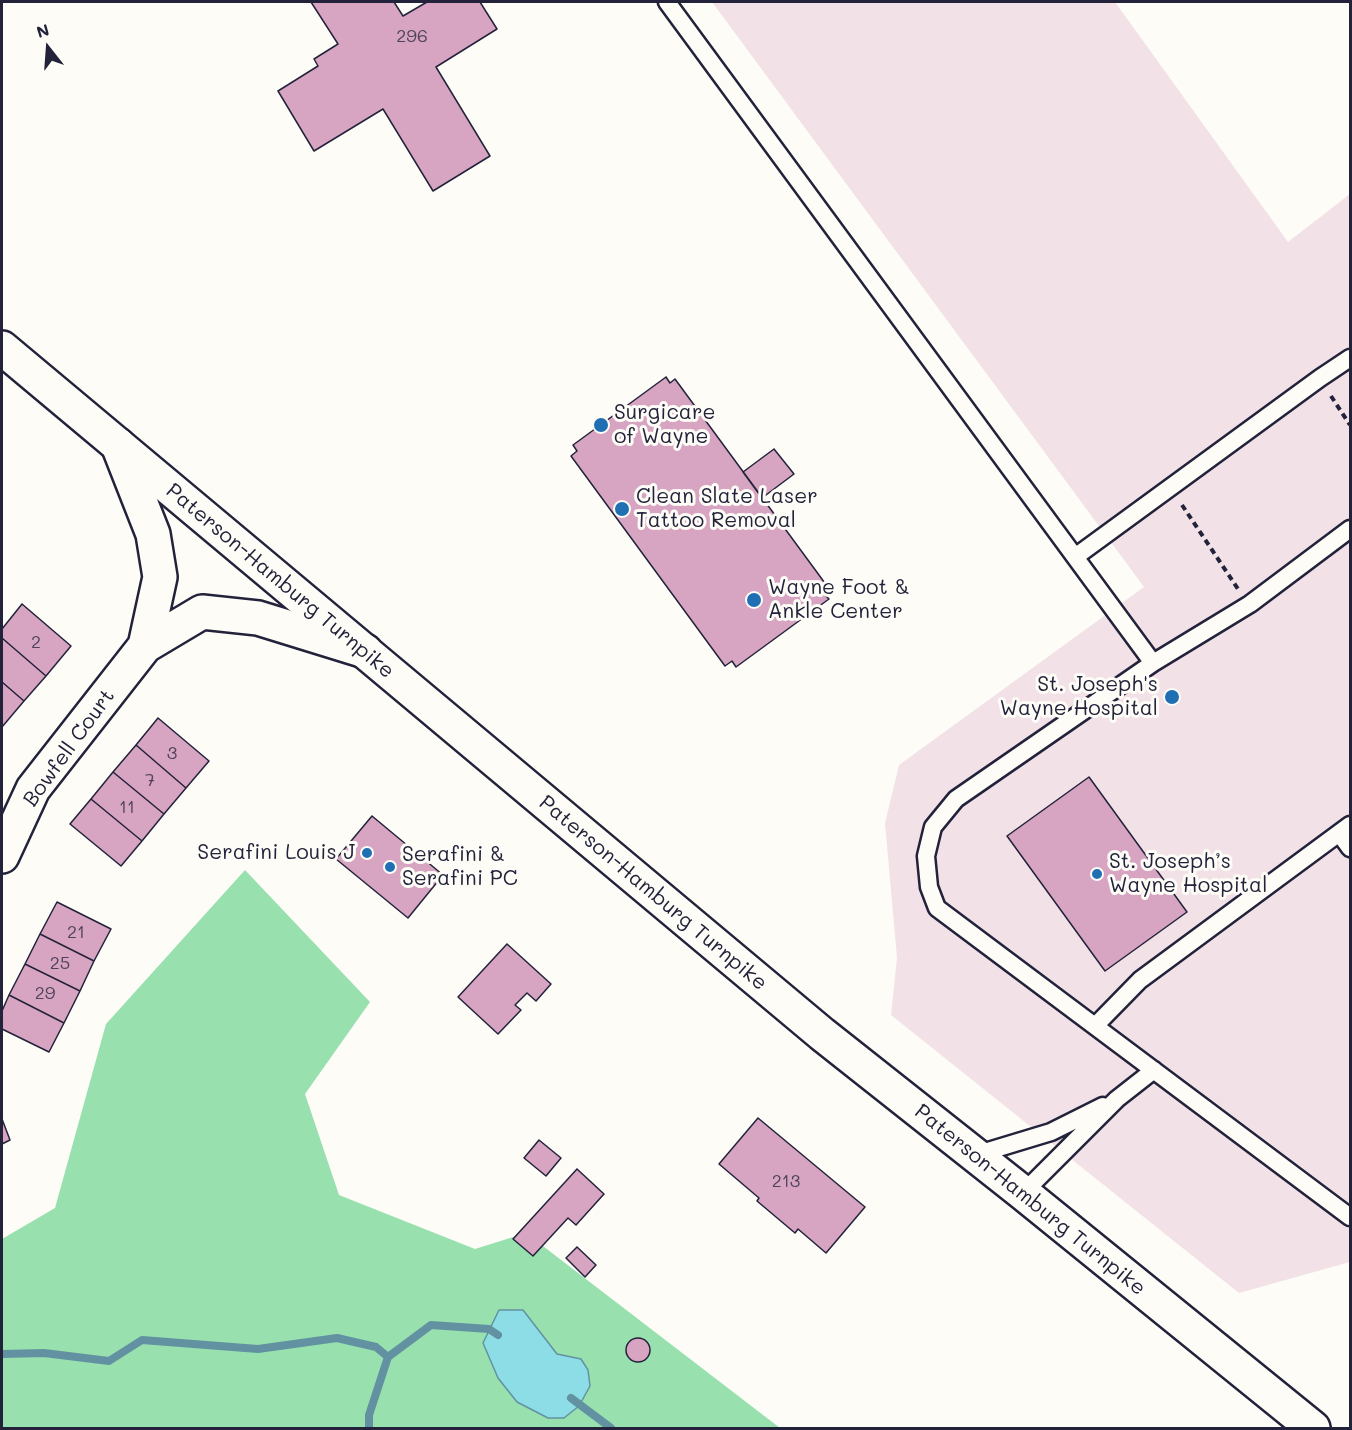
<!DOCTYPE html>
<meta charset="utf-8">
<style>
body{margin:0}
#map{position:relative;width:1352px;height:1430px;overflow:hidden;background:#fdfcf7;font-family:Mali,sans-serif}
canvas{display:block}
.frame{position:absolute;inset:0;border:3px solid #22223b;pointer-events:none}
.north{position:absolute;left:18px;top:18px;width:60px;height:60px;-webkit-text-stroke:4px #fdfcf7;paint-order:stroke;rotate:343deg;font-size:16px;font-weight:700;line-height:24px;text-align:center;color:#22223b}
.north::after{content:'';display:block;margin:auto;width:21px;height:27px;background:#22223b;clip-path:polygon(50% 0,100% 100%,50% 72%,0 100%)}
</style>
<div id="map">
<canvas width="1352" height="1430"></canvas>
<div class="frame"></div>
<div class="north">N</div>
</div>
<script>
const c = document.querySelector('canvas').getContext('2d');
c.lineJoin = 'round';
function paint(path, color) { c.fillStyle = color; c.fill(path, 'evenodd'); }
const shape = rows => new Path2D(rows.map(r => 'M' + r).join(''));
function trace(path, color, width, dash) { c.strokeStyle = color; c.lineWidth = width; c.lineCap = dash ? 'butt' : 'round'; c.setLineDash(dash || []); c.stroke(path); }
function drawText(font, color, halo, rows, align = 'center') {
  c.font = font + ' Mali,sans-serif'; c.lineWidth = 6; c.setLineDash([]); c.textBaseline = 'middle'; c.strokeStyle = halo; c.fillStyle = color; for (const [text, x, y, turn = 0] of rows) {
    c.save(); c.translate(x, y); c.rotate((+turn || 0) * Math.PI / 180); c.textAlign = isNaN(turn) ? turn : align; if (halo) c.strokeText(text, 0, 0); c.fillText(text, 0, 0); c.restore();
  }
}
paint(shape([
 [712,2,1115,2,1288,242,1350,194,1350,1262,1239,1293,891,1015,897,958,885,823,899,765,1144,587]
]), '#f2e2e7');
paint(shape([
 [245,870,370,1002,305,1094,339,1195,475,1249,526,1233,780,1428,2,1428,2,1239,55,1208,106,1024]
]), '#99e0af');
const water = shape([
 [499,1310,523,1310,557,1354,581,1359,588,1370,590,1386,579,1406,564,1418,548,1418,517,1402,498,1378,483,1343,499,1310]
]);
paint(water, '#8cdde5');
trace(water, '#6292a1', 1.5);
trace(shape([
 [2,1354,44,1353,109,1361,142,1340,258,1349,337,1338,376,1347,388,1357],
 [571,1398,611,1428],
 [369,1428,369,1415,388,1357,431,1325,489,1329,498,1335]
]), '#6292a1', 8);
const building = shape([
 [311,2,394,2,403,16,427,2,480,2,497,29,436,67,490,156,433,191,383,109,314,151,278,91,318,66,314,59,338,44,311,2],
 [666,377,670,383,675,379,830,590,824,594,829,599,736,667,732,661,725,666,571,456,577,451,573,445,666,377],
 [774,449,794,474,762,498,743,472,774,449],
 [22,604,71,646,46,676,2,638,2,629,22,604],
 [2,638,46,676,24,701,2,682,2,638],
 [2,682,24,701,2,727,2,682],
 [158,718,209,761,186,788,136,745,158,718],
 [136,745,186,788,164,814,113,772,136,745],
 [113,772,164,814,142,841,91,799,113,772],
 [1089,777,1187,912,1105,971,1007,836,1089,777],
 [91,799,142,841,121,866,70,824,91,799],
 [372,816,443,875,408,918,336,859,372,816],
 [57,902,111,929,94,961,40,934,57,902],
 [40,934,94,961,80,991,25,964,40,934],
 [507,944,551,984,536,1001,527,993,515,1005,521,1010,498,1034,458,997,507,944],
 [25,964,80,991,64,1023,9,995,25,964],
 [9,995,64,1023,49,1052,2,1029,2,1011,9,995],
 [758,1118,865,1207,826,1253,798,1229,795,1233,757,1201,759,1198,719,1164,758,1118],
 [2,1119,10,1140,2,1144,2,1119],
 [539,1140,561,1158,546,1176,524,1158,539,1140],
 [577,1169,604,1194,576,1225,568,1218,533,1256,513,1239,577,1169],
 [577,1247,596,1265,585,1277,566,1258,577,1247],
 '626 1350a12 12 0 1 1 24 0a12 12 0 1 1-24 0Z'
]);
paint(building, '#d7a5c1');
trace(building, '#22223b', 1.5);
const lane = shape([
 [667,2,1153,663],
 [1350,529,1250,604,1153,663,956,799,933,827,926,856,929,887,937,908,1350,1217],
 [1075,557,1320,378,1350,358],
 [1339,833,1350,848],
 [1095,1026,1140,980,1350,825],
 [975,1155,1051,1132,1103,1106],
 [1023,1193,1117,1099,1154,1070]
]);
const street = shape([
 [118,445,153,534,160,577,145,646],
 [2,856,33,789,145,646,202,612,258,618,365,651]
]);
const primary = shape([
 [2,348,822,1034,1023,1193,1313,1428]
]);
trace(lane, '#22223b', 21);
trace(street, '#22223b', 38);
trace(primary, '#22223b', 38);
trace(shape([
 [1331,396,1350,425],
 [1182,505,1238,589]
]), '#22223b', 4, [6, 4.5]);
trace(lane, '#fdfcf7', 16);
trace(street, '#fdfcf7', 33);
trace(primary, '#fdfcf7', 33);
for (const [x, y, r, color] of [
 [601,425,8,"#1f6fb2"],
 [622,509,8,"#1f6fb2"],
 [754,600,8,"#1f6fb2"],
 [1172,697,8,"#1f6fb2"],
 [367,853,6,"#1f6fb2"],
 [390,867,6,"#1f6fb2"],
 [1097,874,6,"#1f6fb2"]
]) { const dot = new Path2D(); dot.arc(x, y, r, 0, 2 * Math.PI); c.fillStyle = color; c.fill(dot); trace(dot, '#fdfcf7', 2); }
drawText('18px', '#4f435c', null, [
 ["296",412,36],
 ["2",36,642],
 ["3",172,753],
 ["7",150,780],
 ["11",127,807],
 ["21",76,932],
 ["25",60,963],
 ["29",45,993],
 ["213",786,1181]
]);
drawText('21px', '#22223b', '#fdfcf7', [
 ["Surgicare",614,413],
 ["of Wayne",614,437],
 ["Clean Slate Laser",636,497],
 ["Tattoo Removal",636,521],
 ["Wayne Foot &",768,588],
 ["Ankle Center",768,612],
 ["St. Joseph's",1158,685,"right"],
 ["Wayne Hospital",1158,709,"right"],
 ["Serafini Louis J",355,853,"right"],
 ["Serafini &",402,855],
 ["Serafini PC",402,879],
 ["St. Joseph’s",1109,862],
 ["Wayne Hospital",1109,886]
], 'left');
drawText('21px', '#22223b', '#fdfcf7', [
 ["Paterson-Hamburg Turnpike",280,581,40],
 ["Bowfell Court",69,748,-54],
 ["Paterson-Hamburg Turnpike",653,893,40],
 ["Paterson-Hamburg Turnpike",1030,1200,39]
]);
</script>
